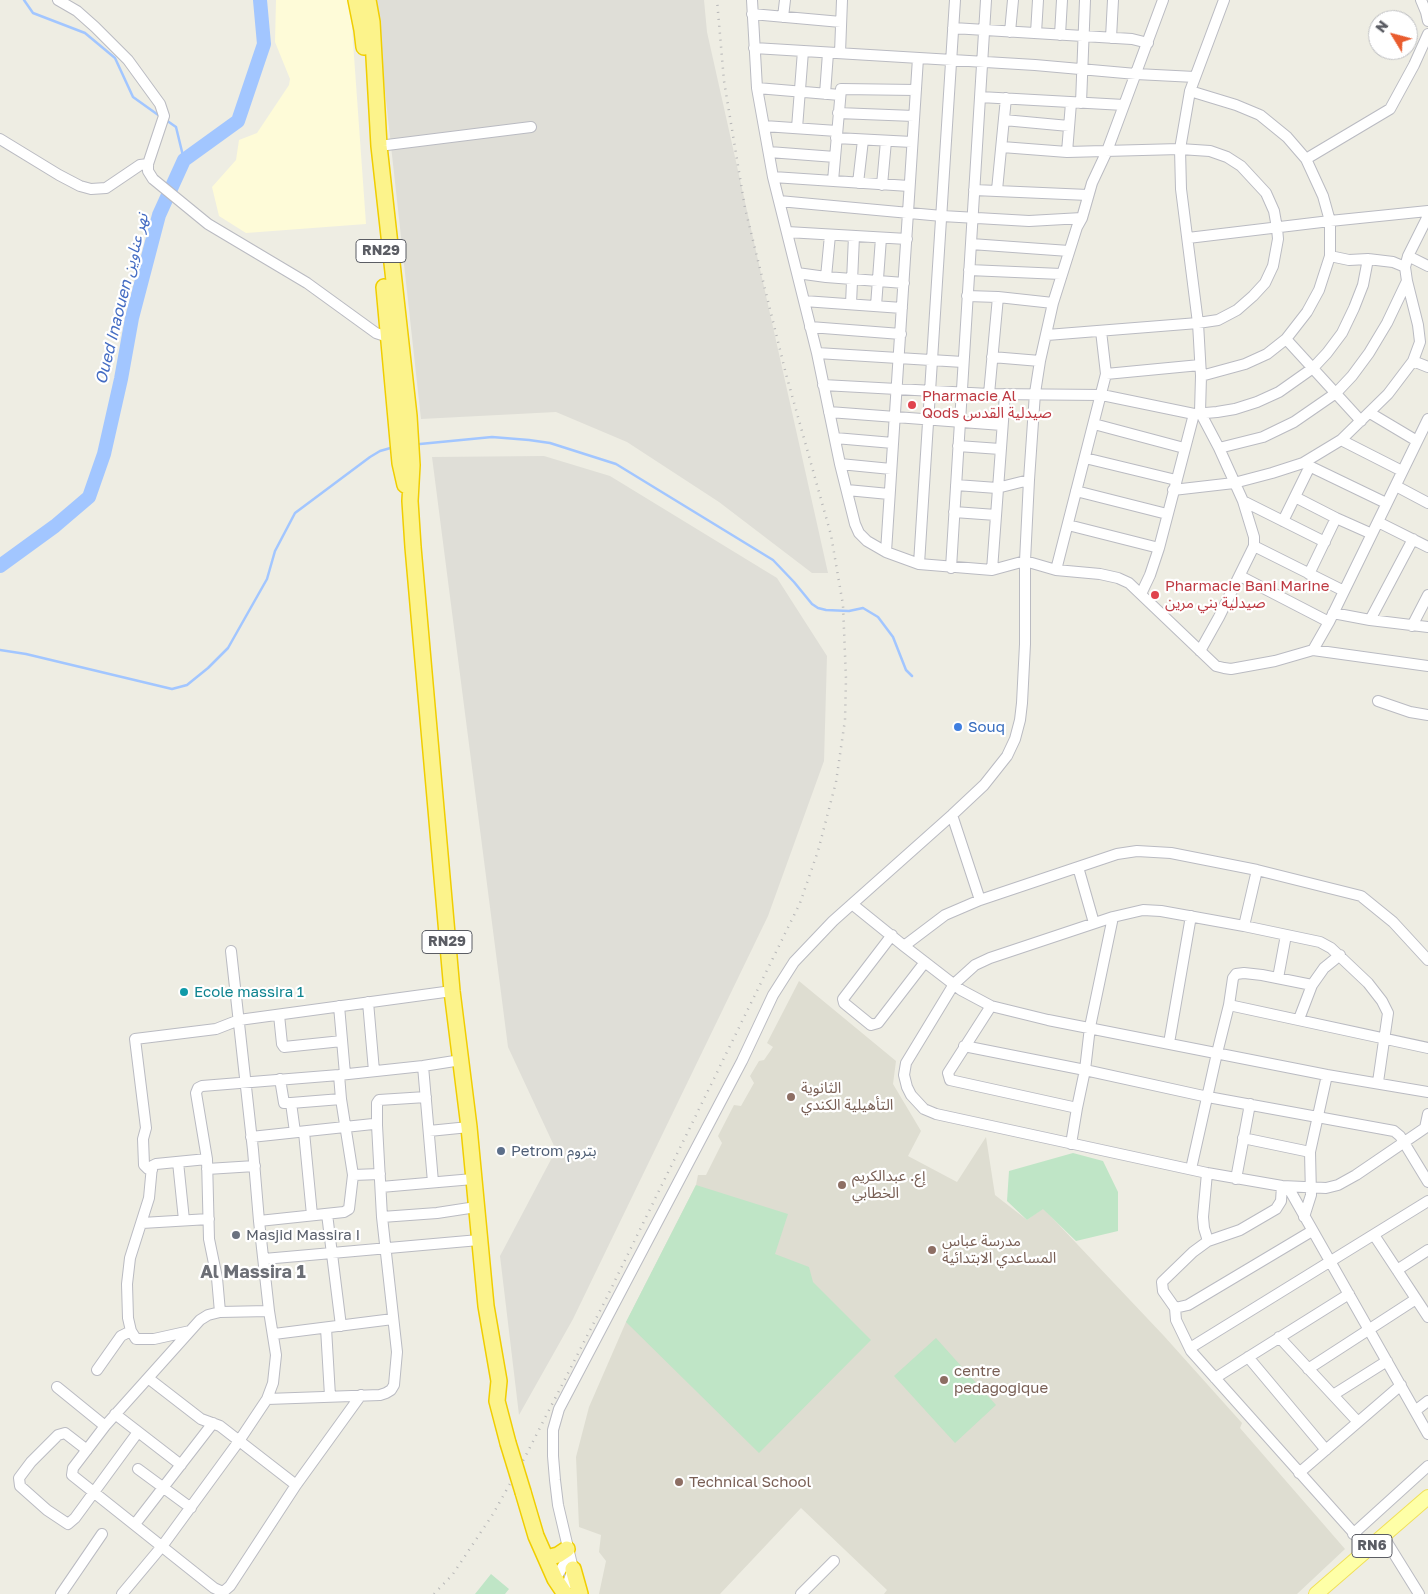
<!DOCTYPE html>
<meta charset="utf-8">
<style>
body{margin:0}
#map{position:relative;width:1428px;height:1594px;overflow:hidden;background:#eeede3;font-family:"Golos Text",sans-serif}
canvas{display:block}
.north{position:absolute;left:1368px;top:10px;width:50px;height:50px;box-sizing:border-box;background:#fff;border:1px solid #bdbec1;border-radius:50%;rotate:307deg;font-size:14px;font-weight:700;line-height:20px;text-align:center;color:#5b5d64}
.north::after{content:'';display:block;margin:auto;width:18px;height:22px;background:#e95c2e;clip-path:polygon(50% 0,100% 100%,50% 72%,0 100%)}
</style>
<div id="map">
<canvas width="1428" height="1594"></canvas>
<div class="north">N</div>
</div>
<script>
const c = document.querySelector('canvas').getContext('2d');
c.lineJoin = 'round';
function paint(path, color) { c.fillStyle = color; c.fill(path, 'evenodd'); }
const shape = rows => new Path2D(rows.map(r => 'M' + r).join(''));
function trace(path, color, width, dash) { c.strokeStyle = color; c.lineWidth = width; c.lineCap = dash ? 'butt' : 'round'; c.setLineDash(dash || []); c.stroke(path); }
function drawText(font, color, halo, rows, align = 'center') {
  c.font = font + ' "Golos Text","Noto Sans Arabic",sans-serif'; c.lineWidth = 4.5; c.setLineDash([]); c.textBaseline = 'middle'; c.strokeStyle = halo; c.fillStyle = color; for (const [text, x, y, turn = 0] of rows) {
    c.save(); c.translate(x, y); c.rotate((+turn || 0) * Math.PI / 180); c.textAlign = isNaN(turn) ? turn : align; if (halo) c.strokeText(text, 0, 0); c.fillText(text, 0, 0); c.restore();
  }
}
paint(shape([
 [276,0,350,0,366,224,246,233,219,216,212,187,236,160,239,140,257,133,289,85,290,79,275,42]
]), '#fefbd8');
paint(shape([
 [375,0,704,0,707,32,828,573,812,573,719,502,627,442,556,412,421,419],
 [544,456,610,476,777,578,827,656,824,761,768,916,573,1319,519,1415,500,1256,556,1150,508,1047,432,457]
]), '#dfded7');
paint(shape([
 [799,981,896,1061,893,1084,921,1131,908,1156,957,1182,986,1137,995,1195,1027,1220,1043,1208,1164,1336,1242,1423,1240,1428,1345,1549,1297,1594,884,1594,887,1590,801,1508,720,1594,599,1594,606,1561,599,1552,601,1535,579,1527,576,1457,589,1407,626,1322,696,1185,698,1175,706,1175,722,1143,718,1136,734,1105,741,1106,754,1083,750,1076,759,1061,764,1060,773,1047,767,1043]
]), '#deddd1');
paint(shape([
 [1073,1153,1103,1161,1118,1192,1118,1231,1076,1241,1043,1209,1027,1220,1007,1201,1009,1171],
 [696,1185,788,1214,775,1254,809,1267,813,1282,871,1340,759,1453,626,1322],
 [936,1338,996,1405,955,1443,894,1376],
 [491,1574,509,1589,505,1594,475,1594]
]), '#bfe5c6');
trace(shape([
 [24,0,33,13,85,33,115,58,133,97,161,117],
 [166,120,176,127,184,160],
 [420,444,492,437,529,440,550,443,616,464,773,560,794,582,812,604,818,608,826,610,849,611,863,608,878,617,893,637,906,670,912,676],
 [0,650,26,654,172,689,187,685,208,668,228,648,267,579,275,551,295,513,370,457,380,451,394,447]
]), '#a2c6ff', 2.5);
trace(shape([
 [0,566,55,526,89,497,104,454,121,379,132,318,159,215,184,160,238,121,264,44,260,0]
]), '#a2c6ff', 14);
const minor = shape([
 [58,0,77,11,95,27,128,60,160,104,164,116,148,164,148,171,153,179,208,224,307,283,376,333,388,337,393,336],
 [752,0,757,88,773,177,817,353,840,464,855,524,859,533,867,541,886,552,919,564,992,570,1025,561,1056,570,1100,574,1118,578,1129,583,1216,666,1224,668,1231,669,1275,661,1313,650,1428,666],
 [1421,0,1426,12,1428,21],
 [752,14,841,22],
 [783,17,785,0],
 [953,28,1132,39,1148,43],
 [1010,32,1013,0],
 [1036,33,1038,0],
 [1060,35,1062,0],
 [1111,38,1113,0],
 [754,48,1035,65,1136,74,1195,77],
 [840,53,842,0],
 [757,88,840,95],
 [1190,91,1236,105,1260,115,1287,137,1306,159,1323,196,1330,221,1330,256,1319,290,1307,312,1286,339,1267,354,1245,364,1201,376],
 [825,94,828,53],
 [980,97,1124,105],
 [1081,103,1085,0],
 [838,113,914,116],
 [1004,120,1069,126],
 [764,126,837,131],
 [797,128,803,51],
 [836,138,912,142],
 [0,139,59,175,80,186,91,189,106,188,140,165,148,164],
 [379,146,531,127],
 [1002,147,1067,152,1180,149,1210,151,1227,157,1241,166,1266,193,1274,211,1277,228,1278,239,1273,266,1265,283,1253,296,1237,310,1218,320,1198,323,1047,335],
 [769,152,835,157],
 [1067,152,1071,103],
 [1306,159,1390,109,1414,65,1428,34],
 [773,177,909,186],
 [833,181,841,89,916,90],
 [858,183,863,140],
 [882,185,886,141],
 [974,190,1088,195],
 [997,190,1006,98],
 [779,201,942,216,1029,221,1082,218],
 [787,232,907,239],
 [1188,238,1330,221,1428,211],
 [971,244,1069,251],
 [1330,256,1349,260,1368,259,1393,262,1405,267],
 [1408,256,1428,266],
 [969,270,1061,274],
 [797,273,826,277,904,283],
 [826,277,830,235],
 [967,296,998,297,1053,303],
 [804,301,902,308],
 [851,304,854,236],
 [876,306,881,238],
 [810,327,901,334],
 [1286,339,1361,421],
 [817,353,963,362],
 [992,357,1040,361],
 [1413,361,1428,367],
 [1106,374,1200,365],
 [823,385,989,394,1102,395,1194,414,1217,412,1235,409,1257,402,1279,392,1313,368,1327,353,1342,333,1354,308,1363,285,1368,259],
 [989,394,998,297],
 [829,412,1002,425],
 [1370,413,1417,441],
 [1094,424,1184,448],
 [835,438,893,443],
 [1341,440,1402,471],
 [958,446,1000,449],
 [1219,448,1263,437,1294,422,1336,393,1352,376,1369,353,1387,323,1407,281],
 [1085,458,1176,480],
 [1303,463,1386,503],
 [840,464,891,469],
 [956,485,997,488,1029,480],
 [1396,486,1428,503],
 [847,490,889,494],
 [1173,490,1234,483,1272,473,1303,463,1341,440,1388,394,1413,361,1420,342,1418,325,1407,281,1405,267,1408,256,1428,216],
 [1076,491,1167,514],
 [1295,497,1336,518,1372,534],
 [1243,501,1325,542],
 [954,512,996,515],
 [1283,521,1310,466],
 [1378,522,1428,547],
 [1068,525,1159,548],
 [1254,546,1344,591],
 [886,552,918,58],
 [919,564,955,0],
 [951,568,986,0],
 [992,570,1005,394],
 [1056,570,1106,374,1101,331],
 [1309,574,1336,518],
 [1240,576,1329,622],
 [1141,594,1150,575,1159,548,1194,414],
 [1333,613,1370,620,1428,627],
 [1370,620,1413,539],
 [1412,626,1428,595],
 [1313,650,1329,622,1428,419],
 [1200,651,1219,617,1254,546,1254,537,1243,501,1219,448,1200,412,1201,376,1198,323,1181,189,1180,149,1190,91,1224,0],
 [1378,701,1410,712,1428,715],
 [952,815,980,900],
 [1078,867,1094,923],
 [852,904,904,946,961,990,991,1006,1048,1020,1327,1075,1428,1092],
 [1244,926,1257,870],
 [892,935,843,999,844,1003,871,1025,878,1023,925,962],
 [904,946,945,915,980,900,1117,854,1137,851,1171,853,1257,870,1361,896,1393,922,1428,960],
 [1278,978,1286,935],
 [368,1002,374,1071],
 [1229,1005,1428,1048],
 [339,1006,345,1074],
 [991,1006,948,1073,950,1080,1077,1108,1085,1070,1090,1027,1113,917],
 [279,1015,282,1044,284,1047,342,1041],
 [1299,1019,1312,985,1324,968,1340,955],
 [1169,1043,1191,916],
 [964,1046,1085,1070,1208,1097,1394,1131,1400,1136,1428,1182],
 [1217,1053,1229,1005,1233,978,1236,974,1244,973,1262,975,1312,985],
 [423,1066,433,1182],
 [280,1079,284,1103,291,1103,341,1099],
 [1378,1082,1388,1013,1382,1001,1368,983,1331,948,1320,942,1244,926,1161,911,1143,910,1113,917,990,958,975,965,954,984,906,1063,904,1075,907,1087,911,1095,924,1109,936,1114,1207,1173,1282,1186,1326,1188,1338,1185,1356,1175,1428,1126],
 [291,1103,295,1132],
 [377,1125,377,1103,379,1100,426,1097],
 [1425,1128,1428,1114],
 [429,1131,469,1127],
 [304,1132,312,1215],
 [251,1137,373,1124,377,1125,382,1217,397,1352,394,1385,391,1390,386,1393,380,1395,267,1399],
 [1243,1138,1310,1152],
 [1071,1144,1077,1108],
 [178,1162,184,1220],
 [207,1169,255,1166],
 [1191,1169,1217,1053],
 [152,1170,148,1169,144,1165,143,1139,146,1128,135,1039,216,1029,239,1020,452,991],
 [1207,1173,1203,1217,1204,1228,1208,1241,1193,1252,1162,1282,1163,1291,1175,1308,1188,1305,1312,1231],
 [353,1175,380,1174],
 [1236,1179,1250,1104],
 [381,1187,473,1179],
 [1288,1187,1428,1434],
 [327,1214,341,1326],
 [382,1217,437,1213,476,1207],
 [1304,1217,1311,1195,1310,1152,1327,1075],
 [259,1221,344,1212,349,1209,353,1175,341,1099,339,1075],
 [142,1223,209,1219],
 [1374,1235,1428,1317],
 [1208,1241,1240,1230,1276,1209,1281,1201,1282,1186],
 [264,1259,479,1240],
 [1397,1270,1428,1250],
 [1175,1308,1176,1320,1191,1351,1368,1549],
 [269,1311,220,1312,208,1315,200,1320,105,1426,73,1468,72,1475,214,1588,223,1592,230,1586,296,1485,361,1395],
 [220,1312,217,1278,209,1239,207,1159,196,1093,198,1088,202,1086,339,1075,423,1066,461,1060],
 [326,1328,330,1396],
 [190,1331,154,1339,136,1339,131,1331,128,1318,127,1284,130,1258,149,1198,152,1166,156,1164,207,1159],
 [274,1334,393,1319],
 [1279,1337,1358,1422],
 [1190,1348,1428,1201],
 [1248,1357,1326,1450],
 [1308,1369,1416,1299],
 [97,1370,121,1336,131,1331],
 [148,1378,201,1419,220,1426,296,1485],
 [1215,1378,1349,1294],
 [57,1387,105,1426],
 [1333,1395,1387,1361],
 [1415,1411,1428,1401],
 [115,1414,181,1465],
 [87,1450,65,1433,58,1435,31,1462,19,1478,20,1486,47,1510,68,1524,75,1518,138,1432],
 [138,1469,191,1508],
 [1299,1473,1401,1385],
 [135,1524,213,1423],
 [1353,1534,1428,1466],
 [1383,1536,1419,1594],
 [555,1579,565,1563,567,1550],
 [562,1591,568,1583,573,1569,558,1505,555,1480,553,1456,553,1430,559,1409,742,1061,773,995,794,962,833,921,952,815,984,785,1007,756,1015,739,1020,720,1022,703,1025,644,1025,561,1029,480,1035,393,1040,361,1053,303,1077,227,1082,218,1092,183,1107,151,1163,0],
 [61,1594,102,1534],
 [122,1594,163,1545,239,1441,267,1399,273,1383,276,1355,269,1311,259,1221,253,1150,231,951],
 [801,1594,834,1561]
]);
const major = shape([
 [1316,1594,1428,1497]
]);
const highway = shape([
 [356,0,362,30,364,47],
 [368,0,372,22,379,146,409,416,412,465,410,501,413,547,452,991,469,1127,486,1306,499,1381,497,1401,508,1443],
 [384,287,400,463,405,485],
 [523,1492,536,1536,555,1579,565,1594],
 [546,1558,558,1555,567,1549],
 [573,1569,580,1594]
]);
trace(minor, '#babbc2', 12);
trace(major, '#f1e059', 16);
trace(highway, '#f0ce01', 18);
trace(minor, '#fff', 10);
trace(major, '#feffa7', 14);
trace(highway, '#fcf38b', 15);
trace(shape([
 [434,1594,453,1574,493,1514,525,1457,605,1301,800,903,818,851,836,782,845,720,846,679,843,605,831,535,786,374,745,208,724,81,717,0]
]), '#b6b6b7', 2.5, [1, 6]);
const highwayBridge = shape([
 [508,1443,523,1492]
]);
trace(highwayBridge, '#f0ce01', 18, []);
trace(highwayBridge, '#fcf38b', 15);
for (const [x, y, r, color] of [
 [912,405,5,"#e0444e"],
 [1155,595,5,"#e0444e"],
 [958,727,5,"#3f7fe0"],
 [184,992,5,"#0f9aa8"],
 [791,1097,5,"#8d6e63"],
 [501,1151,5,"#5c6f8a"],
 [842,1185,5,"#8d6e63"],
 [236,1235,5,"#6b7280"],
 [932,1250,5,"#8d6e63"],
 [944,1380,5,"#8d6e63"],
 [679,1482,5,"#8d6e63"]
]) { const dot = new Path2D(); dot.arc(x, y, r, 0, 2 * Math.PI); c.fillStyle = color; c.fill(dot); trace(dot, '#fff', 2); }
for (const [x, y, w] of [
 [381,251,50],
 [447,942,50],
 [1372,1546,40]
]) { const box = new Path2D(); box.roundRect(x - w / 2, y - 11.5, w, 23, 4); c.fillStyle = '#fff'; c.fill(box); trace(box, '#5b5d64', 1); }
drawText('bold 14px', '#5b5d64', null, [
 ["RN29",381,251],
 ["RN29",447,942],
 ["RN6",1372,1546]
]);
drawText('15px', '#be3a42', '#fff', [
 ["Pharmacie Al",922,396],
 ["Qods صيدلية القدس",922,413],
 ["Pharmacie Bani Marine",1165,586],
 ["صيدلية بني مرين",1165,603]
], 'left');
drawText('15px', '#366cbe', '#fff', [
 ["Souq",968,727]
], 'left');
drawText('15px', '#0d838f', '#fff', [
 ["Ecole massira 1",194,992]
], 'left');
drawText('15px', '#785e54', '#fff', [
 ["الثانوية",801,1088],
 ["التأهيلية الكندي",801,1105],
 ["إع. عبدالكريم",852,1176],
 ["الخطابي",852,1193],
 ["مدرسة عباس",942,1241],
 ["المساعدي الابتدائية",942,1258],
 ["centre",954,1371],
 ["pedagogique",954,1388],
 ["Technical School",689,1482]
], 'left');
drawText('15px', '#4e5e75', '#fff', [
 ["Petrom بتروم",511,1151]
], 'left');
drawText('15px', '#5b616d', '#fff', [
 ["Masjid Massira I",246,1235]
], 'left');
drawText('italic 16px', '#446cc3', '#fff', [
 ["Oued Inaouen نهر عناوين",122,299,-76]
]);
drawText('bold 18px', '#6c6f76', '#fff', [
 ["Al Massira 1",253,1272]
]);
</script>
